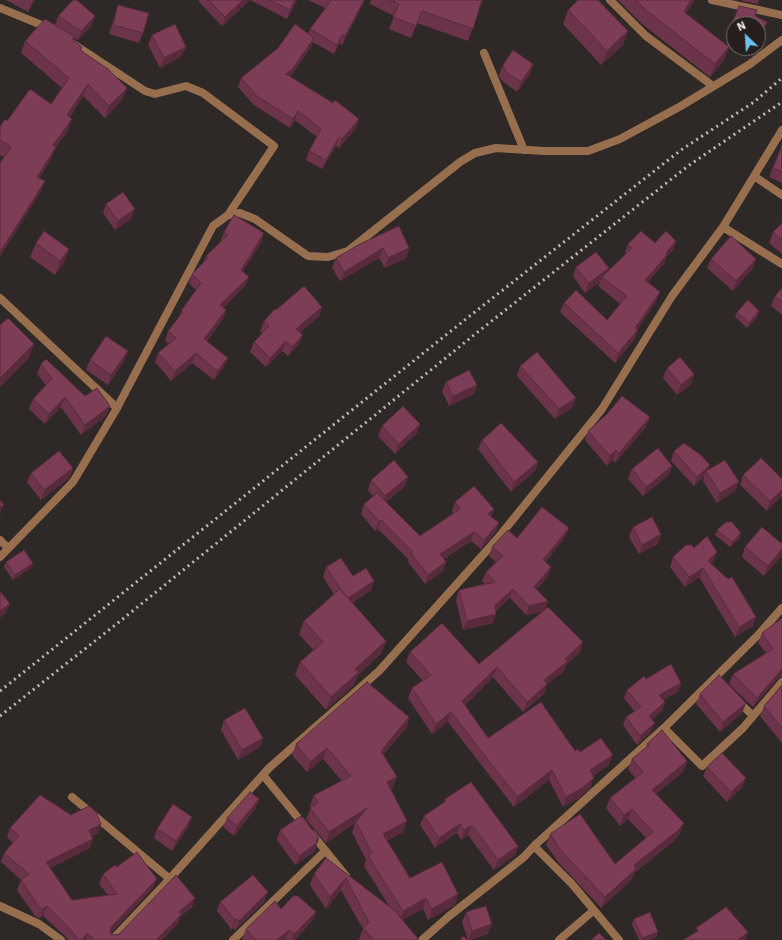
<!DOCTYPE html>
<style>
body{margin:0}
#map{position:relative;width:782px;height:940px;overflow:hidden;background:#2e2827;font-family:"IBM Plex Sans",sans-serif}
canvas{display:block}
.north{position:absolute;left:726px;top:16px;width:40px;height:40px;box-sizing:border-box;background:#251e1d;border:1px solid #777170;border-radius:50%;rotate:335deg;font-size:11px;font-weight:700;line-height:16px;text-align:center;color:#f2eeed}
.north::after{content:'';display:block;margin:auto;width:14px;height:18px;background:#6bc3f2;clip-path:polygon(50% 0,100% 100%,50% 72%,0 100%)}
</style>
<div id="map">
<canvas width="782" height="940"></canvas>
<div class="north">N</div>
</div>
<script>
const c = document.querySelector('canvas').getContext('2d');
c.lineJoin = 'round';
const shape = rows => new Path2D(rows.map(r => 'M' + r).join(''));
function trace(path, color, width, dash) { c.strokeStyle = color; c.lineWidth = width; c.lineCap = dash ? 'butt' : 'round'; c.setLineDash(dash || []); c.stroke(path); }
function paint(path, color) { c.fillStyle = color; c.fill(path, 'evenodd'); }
trace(shape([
 [610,0,646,36,713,86],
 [712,0,782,15],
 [0,8,49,28],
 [72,43,145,91,155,94,186,86,203,93,274,146,228,215],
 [484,53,524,150],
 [754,176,782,195],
 [723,227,782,264],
 [0,298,117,408],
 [0,540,8,548],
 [0,557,73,482,117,408,213,226,228,215,240,213,255,219,308,256,328,257,348,251,460,162,475,153,496,148,544,151,588,151,620,139,681,106,750,64,782,40],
 [737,700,753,716],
 [664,728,702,766,743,728,782,682],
 [263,775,304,825],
 [72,797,170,879],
 [312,834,346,876],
 [534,846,572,884,619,940],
 [0,906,39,924,61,940],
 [112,940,165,884,269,768,379,671,498,538,602,409,672,296,723,227,782,130],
 [233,940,325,851],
 [422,940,448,917,524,857,534,846,664,728,760,633,782,608],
 [559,940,593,911]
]), '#976f4f', 8);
trace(shape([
 [0,691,471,315,681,150,754,102,782,78],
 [0,716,119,622,479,331,688,166,782,102]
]), '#bdb8b7', 3, [2, 4]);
paint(shape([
 [6,0,35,0,28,12],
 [199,0,297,0,287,19,250,0,222,26,199,2],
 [308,0,365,0,342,45,340,43,334,54,313,42,311,47,290,77,356,128,339,148,336,146,322,169,306,160,309,151,317,137,295,120,290,128,254,105,238,87,241,78,308,34,310,29,325,8],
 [371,0,482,0,468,41,417,23,411,38,389,29,394,16,370,4],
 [618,0,694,0,686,13,729,47,724,60,710,77,642,24],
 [742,0,759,0,758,4,742,1],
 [118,5,143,33,139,43,109,34],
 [568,10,623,45,601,65,563,24],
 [58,16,91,26,78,40,74,38,73,40,82,47,81,50,127,88,122,100,105,118,83,96,70,117,68,131,55,148,51,159,39,178,45,181,40,193,4,157,0,155,0,127,7,121,51,104,62,88,21,53,25,41,55,25],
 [755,16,767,22,765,27,758,40,758,24,734,24,734,31,730,29,732,24],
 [152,35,182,56,160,68,148,45],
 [533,64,530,74,517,92,501,80,499,75,503,65],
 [782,145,782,183,769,177],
 [106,204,131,219,115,230,103,213],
 [782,223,782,254,769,243,773,232],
 [224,232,264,233,261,243,243,271,249,277,245,286,223,308,226,310,223,319,207,341,224,367,214,380,192,363,171,381,155,362,158,353,169,344,165,341,168,331,178,320,181,311,196,290,189,283,192,274,203,263,206,256,220,242],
 [676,241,673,250,666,257,664,264,648,282,660,292,656,301,637,330,634,340,615,363,560,312,564,303,607,320,620,304,598,286,600,282,585,293,573,276,576,267,608,271,626,254,625,253,628,244,655,243],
 [36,243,69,249,64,263,55,275,30,257],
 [360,244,409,248,406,258,385,268,379,258,340,281,332,268,336,258],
 [711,259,753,268,733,291,707,268],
 [782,288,782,315,771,306,775,296],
 [322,307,319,316,300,332,299,344,288,356,282,351,266,367,250,352,254,342,263,333,260,331,264,321,276,310],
 [759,311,758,316,747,328,735,317,737,312],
 [128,351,124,361,108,385,86,370,90,360],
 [41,364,85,396,110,406,106,416,81,435,61,407,45,424,29,409,33,399,46,385,37,374],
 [520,366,576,398,572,408,555,419,517,376],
 [667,368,694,374,691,384,677,395,663,378],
 [446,382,477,385,474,394,449,406,442,391],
 [650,417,646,427,615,463,613,460,607,466,585,440,588,431],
 [420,424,417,433,395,454,378,436,382,426],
 [482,440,538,462,535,471,511,492,478,449],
 [674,451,710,465,708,470,739,482,735,491,717,503,703,481,704,476,694,486,671,461],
 [73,468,69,478,41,500,27,482,31,473],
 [632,469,669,475,643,496,628,479],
 [743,475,782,479,767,511,740,485],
 [408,477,405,486,386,502,420,536,453,513,452,511,455,502,491,516,496,532,481,549,471,541,444,559,446,562,443,571,425,584,408,562,409,560,378,529,375,531,361,514,364,504,373,496,368,490,371,480],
 [633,527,661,534,658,544,639,554,629,537],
 [569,528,565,537,546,562,551,567,548,576,537,589,548,601,545,609,580,652,567,664,564,671,547,684,544,694,523,712,493,677,465,705,488,738,575,751,580,752,609,765,593,776,590,788,579,798,563,807,549,780,514,807,448,722,432,734,408,698,412,688,423,681,406,662,410,652,479,664,543,611,526,615,510,598,496,611,493,623,463,630,456,600,459,590,485,584,482,581,486,572,496,562,489,556,492,547,517,538],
 [717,530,740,538,730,547,715,535],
 [745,547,781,556,764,576,742,557],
 [694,548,714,561,711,564,753,626,735,637,699,577,685,587,670,567,673,557],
 [6,562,33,563,31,568,13,580,4,567],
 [326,567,353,576,371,590,352,603,386,641,381,654,358,675,354,685,326,710,295,675,300,662,313,650,299,634,304,621,334,594,323,577],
 [782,618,778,678,753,707,729,684,733,674,766,653,758,643,762,633],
 [646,679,681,683,678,692,663,700,665,702,662,711,652,720,651,732,637,745,623,725,626,717,634,711,624,698,627,690],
 [782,685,782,743,760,716,764,706],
 [700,694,746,703,742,713,720,732,696,704],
 [409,717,406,728,383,755,393,787,391,789,407,821,403,832,387,841,410,878,458,894,455,905,428,920,423,909,402,920,419,940,360,940,359,939,363,929,341,890,326,909,310,885,314,874,326,858,391,909,364,866,366,860,352,832,355,823,326,843,306,819,311,808,310,806,314,795,342,781,323,759,307,772,292,755,296,744],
 [224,720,260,747,238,760,221,730],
 [647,744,687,761,683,772,656,794,680,833,673,842,634,873,632,879,601,908,558,862,546,845,550,834,615,864,646,838,628,819,620,826,606,808,610,798,635,778,628,769,632,759,646,748],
 [707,767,746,778,742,787,727,802,703,776],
 [259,799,255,809,234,836,223,827,227,818],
 [445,799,518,846,515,855,494,870,468,835,461,840,457,833,435,848,420,825,424,816,443,803],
 [71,815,101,824,98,833,92,836,90,848,50,868,72,900,108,895,99,884,103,874,117,867,153,888,111,933,112,935,119,934,195,898,192,907,180,917,178,923,162,940,68,940,65,936,43,916,40,918,35,916,17,890,21,880,1,862,4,853,13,843,7,837,10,828],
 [189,826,172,851,154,838,157,829],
 [280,830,319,838,314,852,295,865,277,840],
 [220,902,264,902,235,930,233,928,232,930,217,911],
 [281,909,316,912,312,921,295,940,286,940,286,939,285,940,244,940,242,939,246,929],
 [466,912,488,934,470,940,460,940,468,940,462,922],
 [634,919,658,932,656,937,649,940,639,940,632,924]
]), '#6c344a');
paint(shape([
 [33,0,35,0,28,12],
 [243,0,250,0,222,26,225,17],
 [295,0,297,0,287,19,290,10],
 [364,0,365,0,342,45,345,36],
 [691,0,694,0,693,3,679,25,684,12],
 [95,16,91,26,78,40,81,31],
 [767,22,765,27,758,40,758,39],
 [628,31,623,45,601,65,607,51],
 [343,34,340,43,334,54,337,45],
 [314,38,311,47,290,77,286,74],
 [186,47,182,56,160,68,164,58],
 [729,47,724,60,710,77,715,64],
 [533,64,530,74,517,92,521,82],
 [88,84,83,96,63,127,67,115],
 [127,88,122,100,105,118,109,106],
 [298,111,295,120,290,128,293,119],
 [72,119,68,131,55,148,51,159,33,189,37,177,53,145],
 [359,119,356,128,339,148,342,139],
 [339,137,336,146,322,169,326,160],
 [45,181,40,193,0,257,0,252],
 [135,209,131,219,115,230,118,221],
 [264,233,261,243,238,279,241,270],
 [676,241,673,250,666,257,664,264,641,289,645,280,666,253],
 [383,248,379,258,340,281,344,272],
 [409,248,406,258,385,268,388,258],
 [69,249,64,263,55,275,60,261],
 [756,259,753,268,733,291,736,281],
 [609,268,606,278,602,277,600,282,585,293,589,283],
 [249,277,245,286,217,315,220,305],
 [660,292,656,301,632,337,635,328],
 [322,307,319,316,293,339,296,329],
 [226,310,223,319,201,348,204,339],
 [759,311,758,316,747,328,749,323],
 [638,330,634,340,615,363,618,353],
 [303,335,299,344,288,356,292,347],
 [286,341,282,351,266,367,270,358],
 [34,344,29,358,0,387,0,378],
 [128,351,124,361,108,385,111,375],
 [196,353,192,363,171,381,175,371],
 [228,358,224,367,214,380,217,371],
 [694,374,691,384,677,395,681,385],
 [477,385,474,394,449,406,453,396],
 [65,397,61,407,45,424,49,414],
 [576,398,572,408,555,419,559,409],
 [110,406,106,416,81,435,85,425],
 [650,417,646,427,615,463,619,453],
 [420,424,417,433,395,454,399,444],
 [616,450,613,460,607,466,610,456],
 [538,462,535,471,511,492,514,482],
 [710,465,707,473,706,471,704,476,694,486,697,477],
 [672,466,669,475,643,496,646,487],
 [73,468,69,478,41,500,44,490],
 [408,477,405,486,382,506,385,496],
 [739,482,735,491,717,503,720,493],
 [782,490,782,496,767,511,770,501],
 [4,505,0,514,0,507],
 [494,509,491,518,488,514],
 [381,520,378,529,375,531,379,522],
 [499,523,496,532,481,549,484,540],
 [569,528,565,537,540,569,543,560],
 [474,532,471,541,437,563,440,554],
 [741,533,740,538,730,547,732,542],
 [661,534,658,544,639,554,642,545],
 [782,549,782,553,781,556,764,576,768,566],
 [717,552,714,561,705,570,708,561],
 [446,562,443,571,425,584,428,575],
 [33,563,31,568,13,580,15,575],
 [551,567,548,576,531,596,534,587],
 [703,568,699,577,685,587,689,577],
 [374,581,371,590,343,608,347,599],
 [513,589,510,598,491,615,495,605],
 [548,601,544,611,526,615,529,606],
 [10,604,6,613,0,618,0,611],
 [496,614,493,623,463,630,467,621],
 [756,617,753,626,735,637,739,627],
 [386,641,381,654,358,675,354,685,326,710,331,697,355,669],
 [583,642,580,652,567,664,564,671,540,690,544,680],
 [497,667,493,677,459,711,462,701],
 [781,669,782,669,782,677,778,678,753,707,757,698],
 [681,683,678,692,656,704,659,695],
 [547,684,544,694,523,712,527,702],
 [665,702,662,711,645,725,649,716],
 [746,703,742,713,720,732,723,722],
 [451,712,448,722,432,734,436,724],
 [409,717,406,728,377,762,381,751],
 [655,723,651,732,637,745,640,736],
 [263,738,260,747,238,760,242,750],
 [327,748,323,759,307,772,310,762],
 [613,755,609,765,586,780,590,770],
 [687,761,683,772,648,800,652,790],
 [552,770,549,780,514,807,517,797],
 [397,777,393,787,383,793,387,782],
 [594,778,590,788,579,798,563,807,566,797],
 [746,778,742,787,727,802,731,792],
 [259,799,255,809,234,836,237,826],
 [367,808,356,822,355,823,326,843,329,832],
 [632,809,628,819,620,826,624,815],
 [192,817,189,826,172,851,176,841],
 [407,821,403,832,379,845,383,834],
 [684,823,680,833,673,842,634,873,632,879,601,908,605,897,634,865],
 [101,824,98,833,85,839,89,830],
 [460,824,457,833,435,848,439,838],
 [472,825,468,835,461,840,464,830],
 [319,838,314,852,295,865,299,856,316,840],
 [93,839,90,848,42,871,46,862],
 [518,846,515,855,494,870,498,860],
 [346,878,341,890,326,909,330,897],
 [157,879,153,888,108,936,111,927],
 [268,892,264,902,235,930,239,921],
 [458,894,455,905,428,920,432,909],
 [195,898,192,907,180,917,178,923,162,940,156,940,179,912],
 [426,898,423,909,399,922,403,911],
 [47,906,43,916,40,918,43,909],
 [316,912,312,921,295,940,292,940,294,934],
 [237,919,233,928,232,930,235,920],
 [492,924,488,934,470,940,468,940,472,931],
 [289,930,285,940,277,940],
 [658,932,656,937,649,940,641,940,642,938],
 [748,932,745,940,738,940],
 [88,933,86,940,81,940]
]), '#582b3c');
const building = shape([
 [73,0,77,0,95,16,81,31,58,16,73,0],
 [209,0,243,0,225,17,209,0],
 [270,0,295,0,290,10,270,0],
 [330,0,364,0,345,36,343,34,337,45,310,29,331,1,330,0],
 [390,0,482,0,473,29,422,11,416,26,393,17,399,4,390,0],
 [578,0,598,0,628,31,607,51,568,10,578,0],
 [636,0,691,0,684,12,729,47,715,64,647,11,636,0],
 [118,5,149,13,143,33,113,25,118,5],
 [739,6,757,10,755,16,767,22,758,39,758,24,734,24,734,25,732,24,739,6],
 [45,19,75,37,72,39,82,47,80,50,108,69,127,88,109,106,88,84,67,115,72,119,53,145,56,147,37,177,45,181,0,252,0,163,11,147,0,140,0,127,5,119,7,121,30,89,51,104,69,78,25,41,45,19],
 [175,24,186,47,164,58,152,35,175,24],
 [295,24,314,38,293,68,286,74,333,103,335,100,359,119,342,139,339,137,326,160,309,151,321,129,298,111,293,119,257,96,241,78,278,48,295,24],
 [513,50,533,64,521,82,505,71,503,65,513,50],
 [782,145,782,172,773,168,782,145],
 [123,192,135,209,118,221,106,204,123,192],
 [234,215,264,233,241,270,249,277,220,305,226,310,204,339,228,358,217,371,196,353,175,371,158,353,176,338,168,331,183,312,181,311,201,283,192,274,208,258,206,256,228,235,224,232,234,215],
 [782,223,782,240,773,232,782,223],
 [399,226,409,248,388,258,383,248,344,272,336,258,360,244,399,226],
 [44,231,69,249,60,261,36,243,44,231],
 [641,231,655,243,666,231,676,241,666,253,667,255,645,280,660,292,635,328,638,330,618,353,564,303,576,290,607,320,627,296,602,277,632,248,628,244,641,231],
 [731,236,756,259,736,281,711,259,731,236],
 [596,252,609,268,589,283,576,267,596,252],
 [304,286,322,307,296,329,303,335,292,347,286,341,270,358,254,342,269,326,264,321,275,309,276,310,304,286],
 [782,288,782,302,775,296,782,288],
 [748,300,759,311,749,323,737,312,748,300],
 [8,318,34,344,0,378,0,325,8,318],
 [106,336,128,351,111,375,90,360,106,336],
 [537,352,576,398,559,409,520,366,537,352],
 [680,357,694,374,681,385,667,368,680,357],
 [46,359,85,396,97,388,110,406,85,425,65,397,49,414,33,399,52,379,41,364,46,359],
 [469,370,477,385,453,396,446,382,469,370],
 [622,396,650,417,619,453,616,450,610,456,588,431,607,414,622,396],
 [403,406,420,424,399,444,382,426,403,406],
 [501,423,538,462,514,482,482,440,501,423],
 [684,443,702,456,710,465,697,477,674,451,684,443],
 [658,448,672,466,646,487,632,469,658,448],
 [59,451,73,468,44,490,31,473,59,451],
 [761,458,782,479,782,490,770,501,743,475,761,458],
 [394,460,408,477,385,496,371,480,394,460],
 [725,460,739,482,720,493,706,471,725,460],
 [474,486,494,509,488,514,499,523,484,540,474,532,440,554,446,562,428,575,411,553,413,552,381,520,379,522,364,504,377,493,420,536,460,509,455,502,474,486],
 [0,500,4,505,0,507,0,500],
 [542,507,569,528,543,560,551,567,534,587,548,601,529,606,513,589,495,605,496,614,467,621,459,590,495,582,486,572,503,556,492,547,508,530,517,538,542,507],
 [652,517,661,534,642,545,633,527,652,517],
 [726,522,732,522,741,533,732,542,717,530,726,522],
 [762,527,782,544,782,549,768,566,745,547,762,527],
 [707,536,717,552,708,561,728,579,732,577,756,617,739,627,703,568,689,577,673,557,686,545,692,545,694,548,707,536],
 [24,550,33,563,15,575,6,562,24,550],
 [341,558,353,576,366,568,374,581,348,598,344,594,326,567,341,558],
 [340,589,386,641,355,669,359,672,331,697,300,662,323,642,304,621,340,589],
 [0,591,10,604,0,611,0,591],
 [548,607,583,642,565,659,568,661,544,680,547,684,527,702,497,667,462,701,488,738,541,702,575,751,578,749,580,752,601,738,613,755,590,770,594,778,582,788,566,797,552,770,517,797,451,712,436,724,412,688,431,675,410,652,442,623,479,664,548,607],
 [782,618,782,669,757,698,733,674,773,649,762,633,782,618],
 [671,664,681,683,659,695,665,702,649,716,655,723,640,736,626,717,641,707,627,690,644,676,646,679,671,664],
 [719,675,746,703,723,722,700,694,719,675],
 [367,682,409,717,381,751,397,777,387,782,407,821,383,834,410,878,442,862,458,894,432,909,426,898,403,911,368,856,372,853,356,822,367,808,329,832,310,808,318,803,314,795,351,776,327,748,310,762,296,744,367,682],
 [782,685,782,728,764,706,782,685],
 [245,708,263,738,242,750,224,720,245,708],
 [662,730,687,761,652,790,684,823,676,832,634,865,636,869,605,897,562,852,550,834,580,814,615,864,653,832,632,809,624,815,610,798,643,772,632,759,649,745,647,744,662,730],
 [722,753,746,778,731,792,707,767,722,753],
 [471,782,518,846,498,860,472,825,464,830,460,824,439,838,424,816,446,801,445,799,471,782],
 [250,792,259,799,237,826,227,818,250,792],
 [40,795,71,815,89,806,96,812,101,824,89,830,93,839,46,862,72,900,117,894,103,874,115,865,117,867,137,852,157,879,111,927,110,932,112,935,119,934,176,875,195,898,179,912,182,914,156,940,94,940,88,933,81,940,79,940,68,927,47,906,43,909,39,907,21,880,29,874,4,853,19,836,10,828,40,795],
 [173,804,192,817,176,841,157,829,173,804],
 [301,816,319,838,316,840,318,842,299,856,280,830,301,816],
 [326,858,395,911,419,940,374,940,363,928,369,923,346,878,330,897,314,874,326,858],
 [253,875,268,892,239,921,237,919,235,920,220,902,253,875],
 [293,896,298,896,316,912,294,934,289,930,277,940,256,940,246,929,275,901,281,909,293,896],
 [486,906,492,924,472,931,466,912,486,906],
 [726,907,748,932,738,940,683,940,698,931,696,928,726,907],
 [650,912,658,932,642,938,634,919,650,912],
 [599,933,606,940,591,940,599,933],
 [463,936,468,940,460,940,463,936]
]);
paint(building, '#7d3d56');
trace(building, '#582b3c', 1);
</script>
